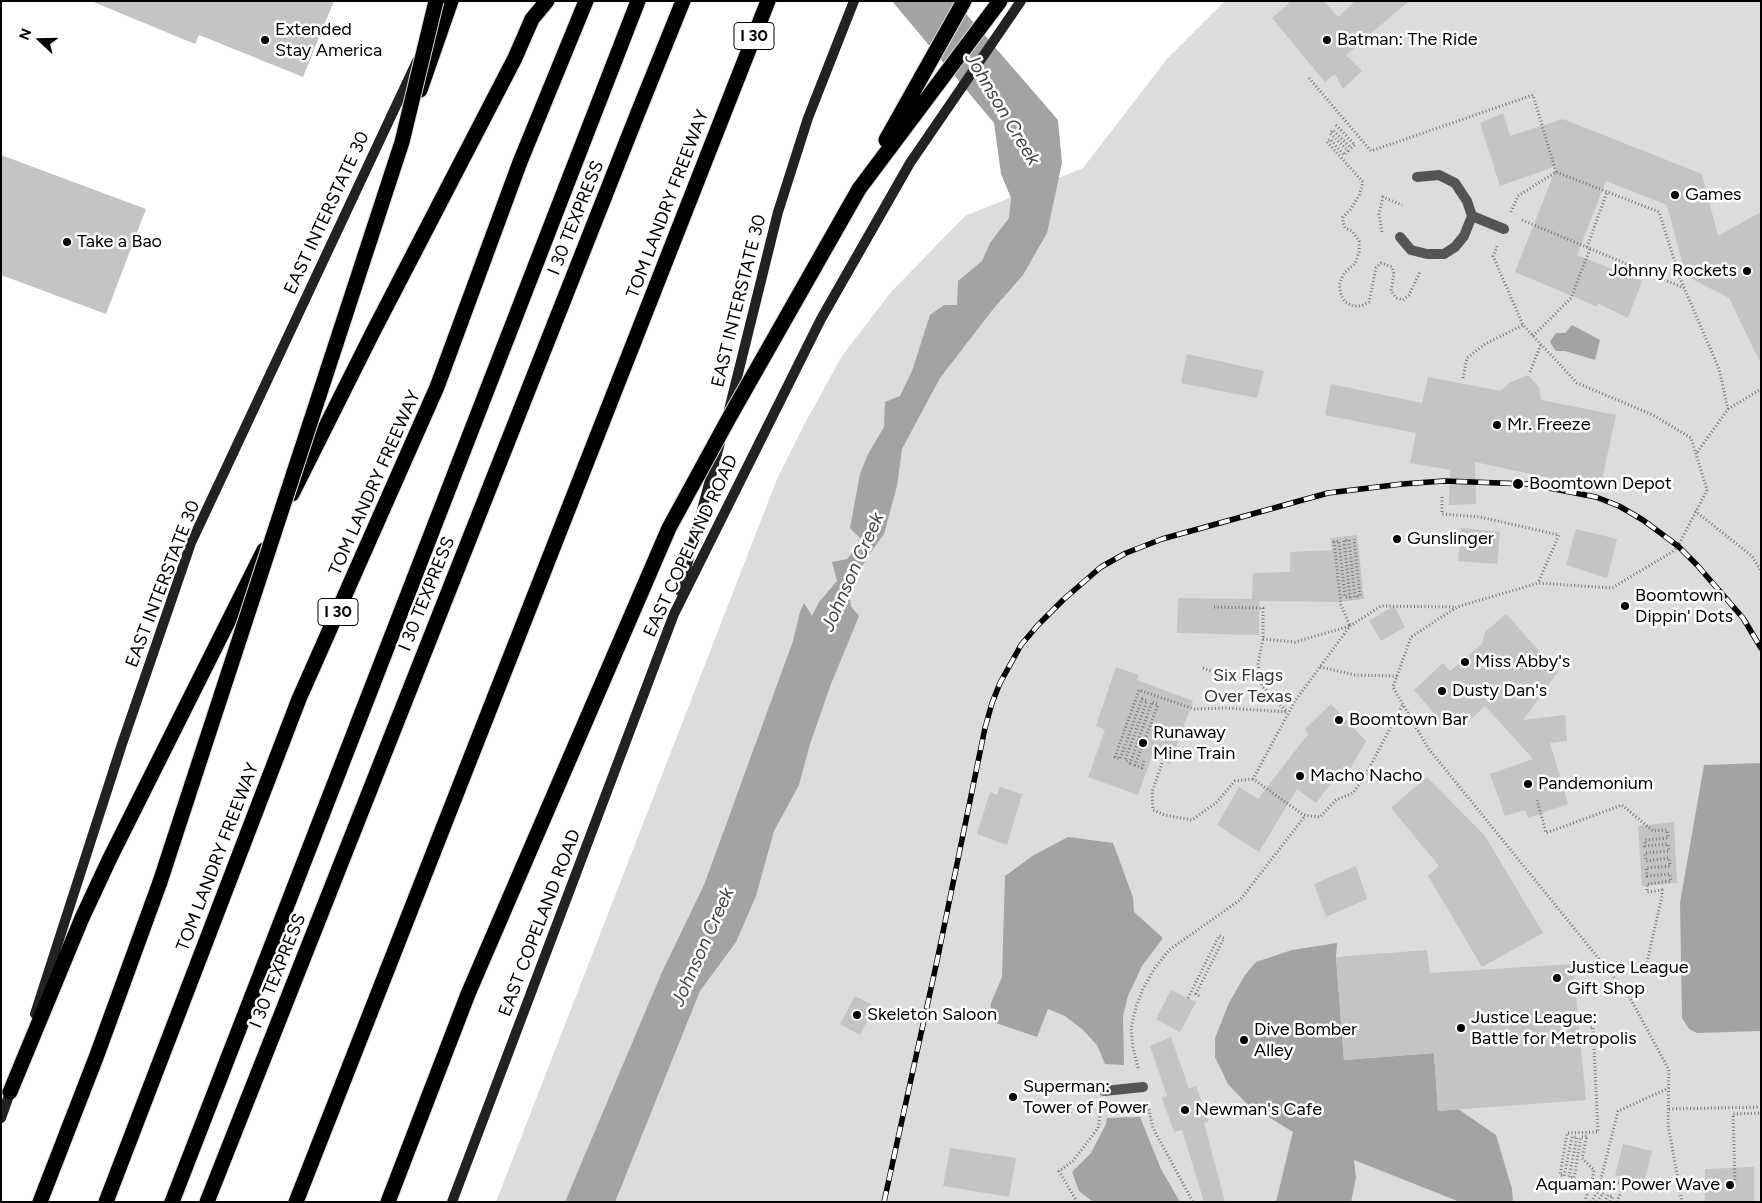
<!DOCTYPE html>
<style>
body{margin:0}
#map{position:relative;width:1762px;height:1203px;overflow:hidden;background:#fff;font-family:Figtree,sans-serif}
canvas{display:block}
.frame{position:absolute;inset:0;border:2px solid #000;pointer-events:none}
.north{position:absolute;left:15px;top:15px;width:50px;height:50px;-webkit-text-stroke:4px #fff;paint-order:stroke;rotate:291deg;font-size:14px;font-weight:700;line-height:20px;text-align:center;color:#000}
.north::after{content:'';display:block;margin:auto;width:18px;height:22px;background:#000;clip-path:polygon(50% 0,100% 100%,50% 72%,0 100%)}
</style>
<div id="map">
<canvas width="1762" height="1203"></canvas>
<div class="frame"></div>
<div class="north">N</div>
</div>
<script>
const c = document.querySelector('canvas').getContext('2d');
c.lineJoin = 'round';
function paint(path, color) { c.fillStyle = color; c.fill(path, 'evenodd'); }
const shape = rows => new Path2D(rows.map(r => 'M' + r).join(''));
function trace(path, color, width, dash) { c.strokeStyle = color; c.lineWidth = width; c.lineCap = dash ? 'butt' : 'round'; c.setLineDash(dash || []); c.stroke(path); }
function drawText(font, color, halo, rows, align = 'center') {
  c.font = font + ' Figtree,sans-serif'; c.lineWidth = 5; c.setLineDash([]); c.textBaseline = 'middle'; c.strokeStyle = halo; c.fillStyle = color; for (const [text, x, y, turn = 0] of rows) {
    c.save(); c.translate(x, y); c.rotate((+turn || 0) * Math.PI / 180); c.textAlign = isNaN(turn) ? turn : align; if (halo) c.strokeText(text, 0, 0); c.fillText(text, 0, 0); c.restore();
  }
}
paint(shape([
 [1225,1,1761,1,1761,1202,496,1202,777,479,805,423,842,356,891,292,965,216,1083,168,1167,59]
]), '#dcdcdc');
paint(shape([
 [892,1,955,1,1058,120,1062,163,1047,233,1023,275,994,308,940,378,902,449,897,486,884,534,866,559,849,592,851,606,859,616,831,684,810,744,799,785,774,831,756,896,736,942,700,991,615,1202,565,1202,662,972,704,885,793,641,800,612,804,603,812,616,819,602,837,581,832,562,847,559,862,540,850,528,860,474,868,454,884,427,885,402,900,396,912,371,930,315,944,305,957,305,958,281,982,261,990,243,1009,218,1011,198,1001,174,994,123],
 [1572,325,1600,340,1595,360,1565,351,1556,351,1553,347,1550,342,1553,337,1556,333,1565,333],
 [1761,763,1761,1031,1697,1033,1689,1029,1682,1018,1680,903,1704,765],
 [1068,837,1113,843,1133,897,1134,912,1163,938,1142,966,1128,996,1123,1016,1124,1065,1105,1064,1097,1045,1082,1029,1065,1016,1048,1009,1037,1037,990,1021,991,1003,1002,977,1005,876,1034,855],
 [1337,943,1336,957,1344,1060,1434,1053,1438,1111,1458,1109,1496,1135,1512,1189,1513,1202,1460,1202,1354,1160,1356,1178,1351,1202,1276,1202,1293,1132,1246,1103,1228,1084,1215,1057,1215,1038,1229,1003,1245,975,1256,962,1292,950],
 [1140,1117,1161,1169,1180,1202,1093,1202,1079,1191,1072,1172,1091,1153,1106,1124,1107,1118]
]), '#a3a3a3');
paint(shape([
 [91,1,334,1,303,77,199,35,195,44],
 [1291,1,1324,1,1338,17,1355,1,1409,1,1346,55,1362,71,1343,89,1335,74,1325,82,1272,18],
 [1503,113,1510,136,1563,119,1702,174,1718,236,1761,212,1761,364,1729,298,1686,276,1667,205,1606,181,1577,255,1642,281,1628,318,1597,303,1598,307,1515,272,1557,166,1500,186,1480,123],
 [1,155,146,209,106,314,1,275],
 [1187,354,1264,371,1257,398,1181,383],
 [1528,375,1539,387,1541,400,1616,415,1600,489,1475,462,1476,504,1449,505,1450,470,1410,463,1416,433,1325,415,1331,384,1422,403,1428,377,1501,391,1509,383],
 [1461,528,1500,532,1497,564,1458,561],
 [1576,529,1617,539,1607,578,1566,565],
 [1357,535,1364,599,1337,602,1259,601,1259,635,1177,633,1178,598,1252,599,1253,573,1290,572,1290,552,1332,550,1330,538],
 [1394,606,1405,627,1381,641,1369,621],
 [1506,614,1558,672,1523,720,1565,715,1567,741,1550,743,1568,804,1528,818,1525,810,1505,816,1490,774,1533,759,1485,706,1470,720,1463,712,1446,727,1414,690,1443,663,1450,671,1482,644,1485,632],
 [1116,667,1139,675,1137,680,1193,701,1170,764,1152,756,1138,795,1088,777,1105,730,1096,726],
 [1331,704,1366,741,1343,782,1335,778,1316,803,1297,789,1259,852,1217,825,1239,787,1258,799,1308,734,1305,729],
 [1427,777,1485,836,1543,933,1482,967,1428,876,1439,866,1391,808],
 [1000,787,1022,794,1007,845,977,834,990,792,997,795],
 [1674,822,1677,883,1642,886,1638,826],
 [1356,866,1367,899,1326,917,1314,884],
 [1427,950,1430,973,1573,964,1586,1100,1438,1111,1434,1053,1344,1060,1336,957],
 [1171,990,1196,1002,1180,1032,1156,1019],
 [855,996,875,1006,860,1035,840,1024],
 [1171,1037,1189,1089,1196,1086,1209,1121,1204,1123,1225,1202,1204,1202,1182,1130,1174,1132,1162,1098,1167,1096,1150,1046],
 [1623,1144,1652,1151,1644,1183,1615,1175],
 [950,1148,1016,1158,1009,1197,943,1186],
 [1754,1167,1754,1202,1705,1202,1705,1169]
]), '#c4c4c4');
const highway = shape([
 [420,90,451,1],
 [886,140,964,1],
 [859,189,1000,1],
 [292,494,373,332,515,58,532,19,547,1],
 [10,1092,82,918,110,858,264,550],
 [40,1202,97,1055,160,882],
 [106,1202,299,699,437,387,520,162,586,1],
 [172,1202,638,1],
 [207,1202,637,115,683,1],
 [296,1202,768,1]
]);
trace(highway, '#dbdbdb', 17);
trace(shape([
 [1309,78,1371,151,1533,95,1556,172],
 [1336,125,1355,145,1351,148,1333,130,1330,133,1348,151,1344,155,1330,139,1327,142,1363,182,1359,196,1350,210,1343,217,1343,223,1345,228,1352,231,1359,241,1359,252,1355,264,1344,273,1339,285,1341,295,1345,302,1353,306,1361,306,1369,302,1376,268,1381,263,1392,267,1394,274,1391,291,1396,298,1403,300,1409,295,1420,272],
 [1511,212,1518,196,1556,172,1659,212,1680,278,1719,369,1728,409,1696,454],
 [1522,220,1684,288],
 [1382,232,1379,214,1383,197,1402,205],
 [1497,246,1493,256,1523,325,1577,383,1653,415,1691,438,1707,490,1678,546,1672,552,1612,588,1538,583,1457,607,1411,637,1393,687,1428,748,1629,996,1669,1070,1668,1125,1682,1202],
 [1587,247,1607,192],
 [1533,336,1571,298,1590,249],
 [1530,372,1541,344],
 [1463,378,1467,358,1485,344,1523,325],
 [1728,409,1761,389],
 [1442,497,1442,514,1480,517,1559,535,1538,583],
 [1695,511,1752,556,1761,571],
 [1214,607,1263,608,1263,639,1258,664,1262,686,1287,712],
 [1263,639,1295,642,1350,626,1341,605,1334,542,1339,541,1345,597,1350,597,1344,540,1349,540,1355,597,1360,596,1354,539],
 [1320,667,1355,675,1397,676],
 [1203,668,1224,676,1244,679,1257,676],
 [1144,761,1142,768,1135,765,1158,705,1152,702,1130,763,1125,760,1147,701,1142,699,1120,759,1115,757,1139,690,1194,709,1226,708,1288,712],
 [1162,763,1152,792,1153,810,1165,815,1192,820,1216,803,1235,781,1253,779],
 [1537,800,1546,833,1622,805,1653,831,1667,830,1668,838,1645,840,1645,846,1668,844,1669,851,1645,853,1646,861,1669,858,1670,866,1646,868,1647,876,1670,874,1671,881,1647,884,1647,892,1662,890,1662,896,1647,962],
 [1304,815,1320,817,1336,800,1353,793,1365,776,1403,704],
 [1188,998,1219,936,1224,938,1196,994,1199,996],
 [1138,1068,1133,1047,1131,1028,1136,1007,1143,989,1154,969,1169,950,1240,900,1305,816,1253,779,1295,701,1350,626,1381,606,1456,607],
 [1148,1106,1153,1128,1193,1202],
 [1669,1109,1761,1107],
 [1735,1180,1733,1114,1761,1113],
 [1077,1202,1059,1171,1073,1161,1098,1128,1101,1110],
 [1587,1202,1586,1198,1593,1177,1594,1170,1582,1158,1587,1136,1581,1137,1574,1178,1569,1177,1577,1137,1572,1137,1564,1176,1560,1175,1567,1133,1598,1132,1593,1027,1588,1028],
 [1591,1202,1598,1191,1603,1193,1597,1202],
 [1604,1202,1608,1195,1613,1197,1610,1202],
 [1617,1202,1624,1184,1601,1179,1618,1111,1669,1088]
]), '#777', 3, [1, 2.5]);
trace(shape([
 [1417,177,1439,175,1455,183,1467,201,1472,216,1504,229],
 [1400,237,1411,250,1427,254,1444,254,1455,247,1464,236,1472,216],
 [1104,1091,1143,1087]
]), '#555', 10);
trace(shape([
 [729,410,778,212,808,118,854,1],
 [680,591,720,443],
 [35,1014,122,744,191,543,417,61],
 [1,1118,12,1087],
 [452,1202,674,614,821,319,910,163,1021,1]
]), '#222', 10);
trace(highway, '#000', 15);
const rail = shape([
 [884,1202,937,961,985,728,992,703,1000,683,1021,645,1038,625,1064,599,1101,567,1126,553,1162,539,1328,493,1402,484,1444,481,1528,484,1596,497,1619,506,1643,520,1678,546,1697,565,1743,618,1761,648]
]);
trace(rail, '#000', 5.5);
trace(rail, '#fff', 4, [11]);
const highwayBridge = shape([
 [160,882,402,142,436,1],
 [388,1202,468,994,669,528,729,418,859,189]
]);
trace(highwayBridge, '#dbdbdb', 17, []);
trace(highwayBridge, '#000', 15);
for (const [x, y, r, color] of [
 [265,40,5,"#000"],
 [1327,40,5,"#000"],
 [1675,195,5,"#000"],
 [67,242,5,"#000"],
 [1747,271,5,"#000"],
 [1497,425,5,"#000"],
 [1518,484,6,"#000"],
 [1397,539,5,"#000"],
 [1625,606,5,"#000"],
 [1465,662,5,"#000"],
 [1442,691,5,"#000"],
 [1339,720,5,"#000"],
 [1143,743,5,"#000"],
 [1300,776,5,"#000"],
 [1528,784,5,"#000"],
 [1557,978,5,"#000"],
 [857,1015,5,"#000"],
 [1461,1028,5,"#000"],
 [1244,1040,5,"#000"],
 [1013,1097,5,"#000"],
 [1185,1110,5,"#000"],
 [1730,1185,5,"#000"]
]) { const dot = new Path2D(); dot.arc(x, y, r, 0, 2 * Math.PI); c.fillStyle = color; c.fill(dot); trace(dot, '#fff', 2); }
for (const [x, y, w] of [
 [754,36,40],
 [338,612,40]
]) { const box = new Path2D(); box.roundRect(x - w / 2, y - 13.5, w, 27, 4); c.fillStyle = '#fff'; c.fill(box); trace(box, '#000', 1); }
drawText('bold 16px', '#000', null, [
 ["I 30",754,36],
 ["I 30",338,612]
]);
drawText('18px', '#000', '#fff', [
 ["Extended",275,30],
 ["Stay America",275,51],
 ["Batman: The Ride",1337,40],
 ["Games",1685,195],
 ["Take a Bao",77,242],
 ["Johnny Rockets",1737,271,"right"],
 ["Mr. Freeze",1507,425],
 ["Boomtown Depot",1529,484],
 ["Gunslinger",1407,539],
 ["Boomtown",1635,596],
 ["Dippin' Dots",1635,617],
 ["Miss Abby's",1475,662],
 ["Dusty Dan's",1452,691],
 ["Boomtown Bar",1349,720],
 ["Runaway",1153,733],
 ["Mine Train",1153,754],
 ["Macho Nacho",1310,776],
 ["Pandemonium",1538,784],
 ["Justice League",1567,968],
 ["Gift Shop",1567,989],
 ["Skeleton Saloon",867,1015],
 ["Justice League:",1471,1018],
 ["Battle for Metropolis",1471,1039],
 ["Dive Bomber",1254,1030],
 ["Alley",1254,1051],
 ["Superman:",1023,1087],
 ["Tower of Power",1023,1108],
 ["Newman's Cafe",1195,1110],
 ["Aquaman: Power Wave",1720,1185,"right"]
], 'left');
drawText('18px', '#000', '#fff', [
 ["TOM LANDRY FREEWAY",668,204,-69],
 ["EAST INTERSTATE 30",327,213,-65],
 ["I 30 TEXPRESS",576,218,-68],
 ["EAST INTERSTATE 30",739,301,-76],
 ["TOM LANDRY FREEWAY",375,483,-66],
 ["EAST COPELAND ROAD",691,546,-65],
 ["EAST INTERSTATE 30",163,584,-69],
 ["I 30 TEXPRESS",427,594,-68],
 ["TOM LANDRY FREEWAY",218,857,-69],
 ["EAST COPELAND ROAD",540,923,-69],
 ["I 30 TEXPRESS",278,971,-68]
]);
drawText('18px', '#333', '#fff', [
 ["Six Flags",1248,676],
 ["Over Texas",1248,697]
]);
drawText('italic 19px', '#444', '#fff', [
 ["Johnson Creek",1002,109,59],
 ["Johnson Creek",853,572,-66],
 ["Johnson Creek",703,947,-66]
]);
</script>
